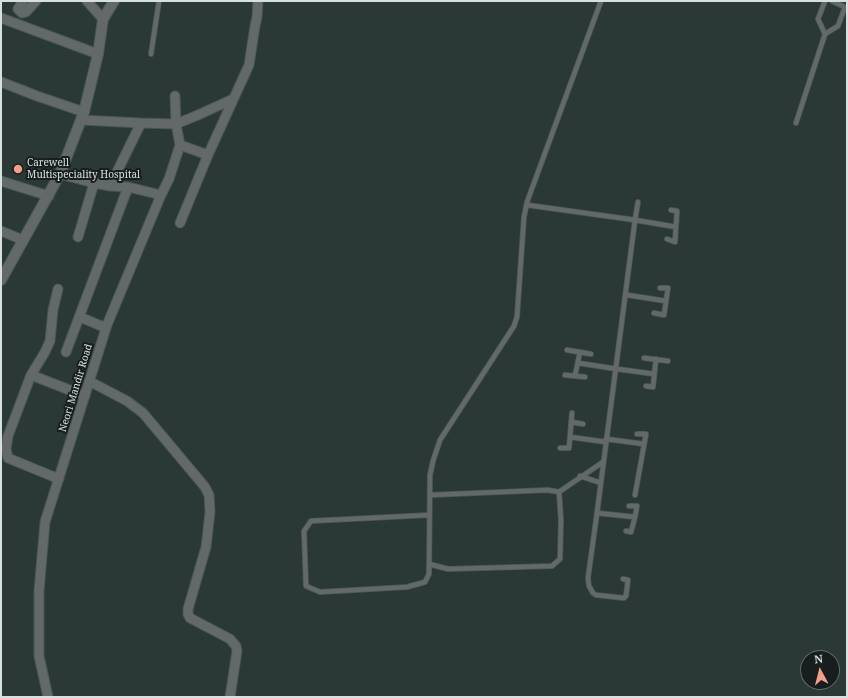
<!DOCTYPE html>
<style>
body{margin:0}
#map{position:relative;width:848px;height:698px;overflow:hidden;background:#2a3836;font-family:"Noto Serif",serif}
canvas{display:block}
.frame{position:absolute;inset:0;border:2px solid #d7e0de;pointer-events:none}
.north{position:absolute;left:800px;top:650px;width:40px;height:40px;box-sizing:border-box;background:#181e1d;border:1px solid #646c6a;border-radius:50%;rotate:353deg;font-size:11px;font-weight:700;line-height:16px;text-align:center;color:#d7e0de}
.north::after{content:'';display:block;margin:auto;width:14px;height:18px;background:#f49d8b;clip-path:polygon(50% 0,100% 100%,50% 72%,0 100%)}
</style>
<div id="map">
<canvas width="848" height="698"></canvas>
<div class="frame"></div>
<div class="north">N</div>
</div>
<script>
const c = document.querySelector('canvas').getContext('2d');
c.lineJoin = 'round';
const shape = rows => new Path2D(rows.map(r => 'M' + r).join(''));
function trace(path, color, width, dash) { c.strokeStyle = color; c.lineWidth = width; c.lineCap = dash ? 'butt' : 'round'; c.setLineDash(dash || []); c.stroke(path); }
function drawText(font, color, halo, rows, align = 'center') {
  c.font = font + ' "Noto Serif",serif'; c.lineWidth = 4; c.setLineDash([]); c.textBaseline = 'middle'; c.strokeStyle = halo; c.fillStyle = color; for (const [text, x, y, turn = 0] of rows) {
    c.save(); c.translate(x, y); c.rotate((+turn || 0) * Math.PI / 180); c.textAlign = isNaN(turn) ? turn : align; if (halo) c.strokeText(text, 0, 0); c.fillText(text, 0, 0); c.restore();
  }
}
const service = shape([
 [825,1,818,19,825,34,838,26,845,7],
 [832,1,847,8],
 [151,54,159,1],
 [796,123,825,34],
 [638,202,635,220,676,227],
 [527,205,635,220,597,513,635,517,637,506,629,506],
 [667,239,675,242,677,211,671,210],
 [627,295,666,301],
 [654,313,664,315,668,288,660,288],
 [567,350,591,354],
 [644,358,668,361],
 [578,363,617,369,654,374],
 [565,375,585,377],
 [575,376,580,352],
 [646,386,653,387,656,359],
 [572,413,570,437,606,442],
 [571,422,583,424],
 [606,439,644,444],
 [560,448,569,448,570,437],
 [580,476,601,483],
 [559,492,603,462],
 [635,495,646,434,637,434],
 [597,513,588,578,589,586,593,593,596,595,624,598,626,596,628,580,623,579],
 [429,515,311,521,304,531,306,586,320,592,407,587,425,582,429,574,430,475,433,461,440,440,514,326,517,317,524,217,527,202,601,1],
 [626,531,631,532,635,517],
 [429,564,448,569,552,566,560,559,561,520,559,492,548,490,430,495]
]);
const minor = shape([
 [23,1,18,9,22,13,26,12,36,1],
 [87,1,103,19],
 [1,18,98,54],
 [1,82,37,96,84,112],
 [81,120,141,123],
 [180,145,208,155],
 [1,181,49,196],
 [110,186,141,123,176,124,198,115,233,99],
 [161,195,169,179,180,145,176,124,175,96],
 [180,223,208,155,249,65,255,26,257,17,258,1],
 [1,231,23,240],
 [78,237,94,183],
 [58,289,53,310,50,341,45,352,31,375,8,436,6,449,8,458,59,479],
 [80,317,106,328],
 [66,352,128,187],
 [31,375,85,396],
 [89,381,127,401,143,413,205,487,209,495,210,512,206,547,188,609,188,614,190,618,230,639,236,646,237,651,230,697],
 [48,697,39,656,39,591,45,522,107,325,161,195,128,187,110,186,94,183,60,174]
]);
const tertiary = shape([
 [1,280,60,174,84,112,98,54,103,19,114,1]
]);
trace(service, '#495654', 6);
trace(minor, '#495654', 11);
trace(tertiary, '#495654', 12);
trace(service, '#626968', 4.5);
trace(minor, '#626968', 9);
trace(tertiary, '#626968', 10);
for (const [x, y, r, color] of [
 [18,169,5,"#f49d8b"]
]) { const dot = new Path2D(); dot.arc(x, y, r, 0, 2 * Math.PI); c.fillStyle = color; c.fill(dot); trace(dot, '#181e1d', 1.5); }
drawText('10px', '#d7e0de', '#181e1d', [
 ["Carewell",27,163],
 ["Multispeciality Hospital",27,175]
], 'left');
drawText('10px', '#d7e0de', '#181e1d', [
 ["Neori Mandir Road",76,388,-73]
]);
</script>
